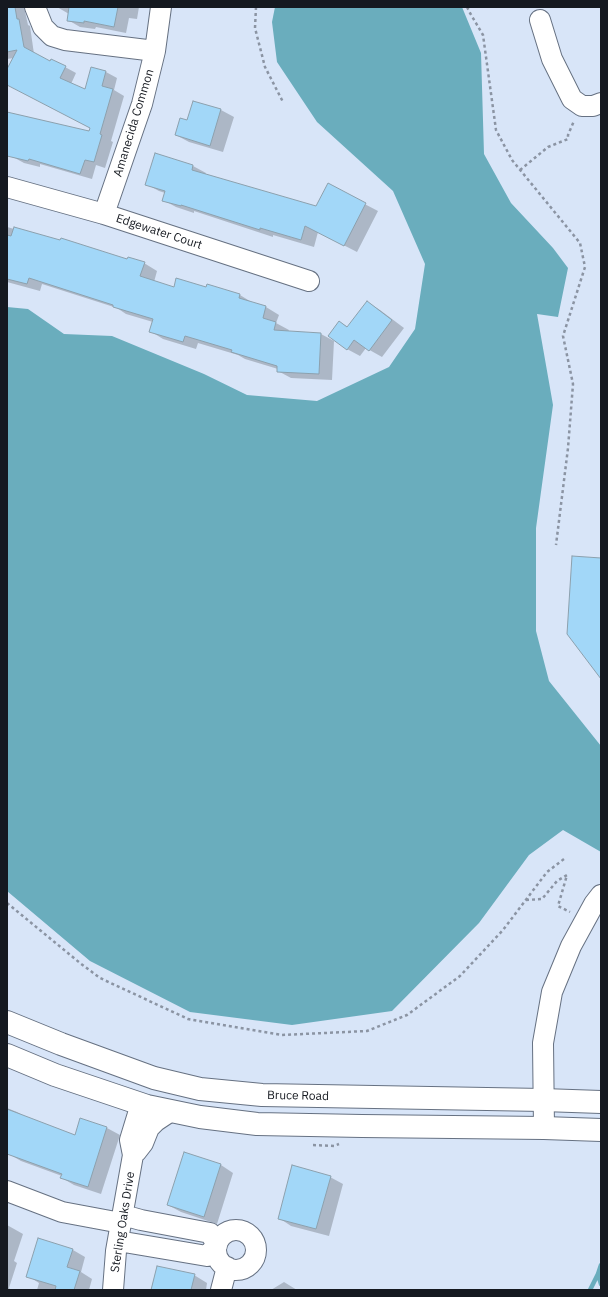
<!DOCTYPE html>
<style>
body{margin:0}
#map{position:relative;width:608px;height:1297px;overflow:hidden;background:#d8e5f8;font-family:"IBM Plex Sans",sans-serif}
canvas{display:block}
.frame{position:absolute;inset:0;border:8px solid #151920;pointer-events:none}
</style>
<div id="map">
<canvas width="608" height="1297"></canvas>
<div class="frame"></div>
</div>
<script>
const c = document.querySelector('canvas').getContext('2d');
c.lineJoin = 'round';
function paint(path, color) { c.fillStyle = color; c.fill(path, 'evenodd'); }
const shape = rows => new Path2D(rows.map(r => 'M' + r).join(''));
function trace(path, color, width, dash) { c.strokeStyle = color; c.lineWidth = width; c.lineCap = dash ? 'butt' : 'round'; c.setLineDash(dash || []); c.stroke(path); }
function drawText(font, color, halo, rows, align = 'center') {
  c.font = font + ' "IBM Plex Sans",sans-serif'; c.lineWidth = 3; c.setLineDash([]); c.textBaseline = 'middle'; c.strokeStyle = halo; c.fillStyle = color; for (const [text, x, y, turn = 0] of rows) {
    c.save(); c.translate(x, y); c.rotate((+turn || 0) * Math.PI / 180); c.textAlign = isNaN(turn) ? turn : align; if (halo) c.strokeText(text, 0, 0); c.fillText(text, 0, 0); c.restore();
  }
}
paint(shape([
 [275,7,462,7,481,53,484,154,511,203,553,248,568,268,558,317,537,314,553,405,536,528,536,631,549,681,601,746,601,852,563,830,529,855,479,923,392,1011,292,1025,190,1012,90,961,7,891,7,307,28,309,64,334,112,336,204,374,247,395,317,401,389,367,415,329,425,264,393,191,317,122,277,62,272,22]
]), '#6aadbd');
paint(shape([
 [7,7,24,7,28,25,30,26,34,54,50,62,65,67,76,73,71,84,85,90,92,68,106,72,117,78,114,90,124,96,111,141,113,142,105,168,96,165,92,179,40,164,40,167,24,163,13,157,7,147,7,112,90,132,91,128,7,84,7,72,14,58,7,59],
 [57,7,139,7,137,19,129,18,126,33,96,27,95,29,80,27,68,20,69,14],
 [194,102,221,110,234,117,223,152,189,142,176,135,188,122],
 [155,154,193,166,206,173,205,175,317,207,328,185,378,211,357,252,318,232,314,247,273,235,273,237,194,211,194,213,176,207,163,200,165,193,159,191,146,184],
 [7,227,128,260,144,263,157,271,154,282,174,288,206,289,207,286,240,295,253,303,266,307,279,315,276,323,289,330,288,332,321,334,334,341,332,380,291,378,278,371,278,369,245,359,238,355,198,343,196,349,163,339,150,331,153,322,126,314,117,308,42,284,40,291,7,282],
 [367,302,380,310,404,328,382,357,366,348,360,356,347,349,340,322,348,327],
 [7,1108,17,1112,28,1118,75,1136,107,1128,120,1135,101,1194,74,1185,62,1178,62,1176,21,1161,9,1154,7,1149],
 [184,1154,221,1165,233,1173,217,1224,181,1212,168,1205],
 [330,1177,343,1184,329,1236,291,1226,279,1218],
 [7,1225,23,1234,14,1261,17,1263,9,1288,11,1290,7,1290],
 [73,1250,85,1257,81,1272,92,1279,89,1290,37,1290,39,1283,28,1276],
 [194,1275,207,1283,206,1290,152,1290],
 [284,1282,297,1290,271,1290]
]), '#0003');
trace(shape([
 [601,1265,598,1274,601,1284],
 [590,1290,598,1274]
]), '#6aadbd', 4.5);
const building = shape([
 [7,7,15,7,17,19,19,19,24,47,50,61,51,59,66,66,60,78,85,89,91,67,106,71,102,86,113,89,100,134,102,135,94,162,85,160,80,174,29,159,28,161,7,156,7,112,89,131,90,128,7,85,7,69,17,50,7,52,7,7],
 [69,7,118,7,114,27,84,21,84,23,67,21,69,7],
 [193,101,221,109,210,146,175,135,180,118,187,120,193,101],
 [155,153,193,165,192,170,316,206,328,183,366,203,344,246,305,226,301,240,260,228,260,230,181,205,181,206,162,201,165,191,145,185,155,153],
 [14,227,60,240,61,238,127,259,128,257,145,262,140,276,174,287,176,278,206,287,207,284,240,294,239,298,266,306,263,318,276,322,274,330,321,333,319,374,277,372,277,366,231,352,232,350,185,336,183,342,149,332,153,319,113,307,113,305,29,278,27,284,7,279,7,235,11,236,14,227],
 [367,301,392,320,369,351,354,340,347,350,328,336,339,321,347,327,367,301],
 [572,556,601,558,601,679,567,634,572,556],
 [7,1109,75,1135,80,1118,107,1127,88,1187,60,1178,62,1174,7,1154,7,1109],
 [184,1152,221,1164,204,1217,167,1205,184,1152],
 [292,1165,331,1176,316,1229,278,1219,292,1165],
 [38,1238,73,1249,67,1267,80,1271,74,1290,55,1290,56,1286,26,1277,38,1238],
 [157,1266,195,1274,191,1290,151,1290,157,1266]
]);
paint(building, '#a2d7f8');
trace(building, '#8ca0ad', 1);
const minor = shape([
 [35,7,43,27,52,36,65,40,155,51],
 [540,20,552,59,572,99,582,106,593,106,601,103],
 [7,187,104,214,309,281],
 [104,214,142,104,155,51,161,7],
 [544,1128,543,1043,552,992,571,946,594,904,601,895],
 [136,1152,143,1143,149,1128,156,1121,171,1111],
 [7,1191,62,1212,121,1223],
 '216 1250a20 20 0 1 1 40 0a20 20 0 1 1-40 0Z',
 [118,1241,207,1256,217,1245,210,1233,141,1220,123,1215],
 [113,1290,116,1251,133,1155,130,1140,141,1104],
 [221,1290,227,1267]
]);
const major = shape([
 [7,1022,61,1044,154,1078,200,1089,262,1095,543,1100,601,1102],
 [7,1055,55,1075,147,1106,200,1117,257,1124,362,1126,544,1128,601,1130]
]);
trace(minor, '#667182', 22);
trace(major, '#667182', 24);
trace(shape([
 [256,7,255,28,265,67,283,102],
 [467,7,470,13,483,35,496,130,512,160,580,243,585,267,563,336,573,384,568,448,556,545],
 [520,170,548,147,568,139,568,135,574,121],
 [526,900,542,899,557,881,567,875,558,906,570,912],
 [7,903,80,963,100,978,188,1019,282,1035,367,1031,407,1015,460,976,503,930,547,872,564,859],
 [313,1145,334,1146,339,1144]
]), '#8b94a3', 2.5, [3, 3]);
trace(minor, '#fff', 20);
trace(major, '#fff', 22);
drawText('12px', '#151920', '#fff', [
 ["Amanecida Common",134,123,-73],
 ["Edgewater Court",159,232,18],
 ["Bruce Road",298,1096,1],
 ["Sterling Oaks Drive",123,1222,-81]
]);
</script>
